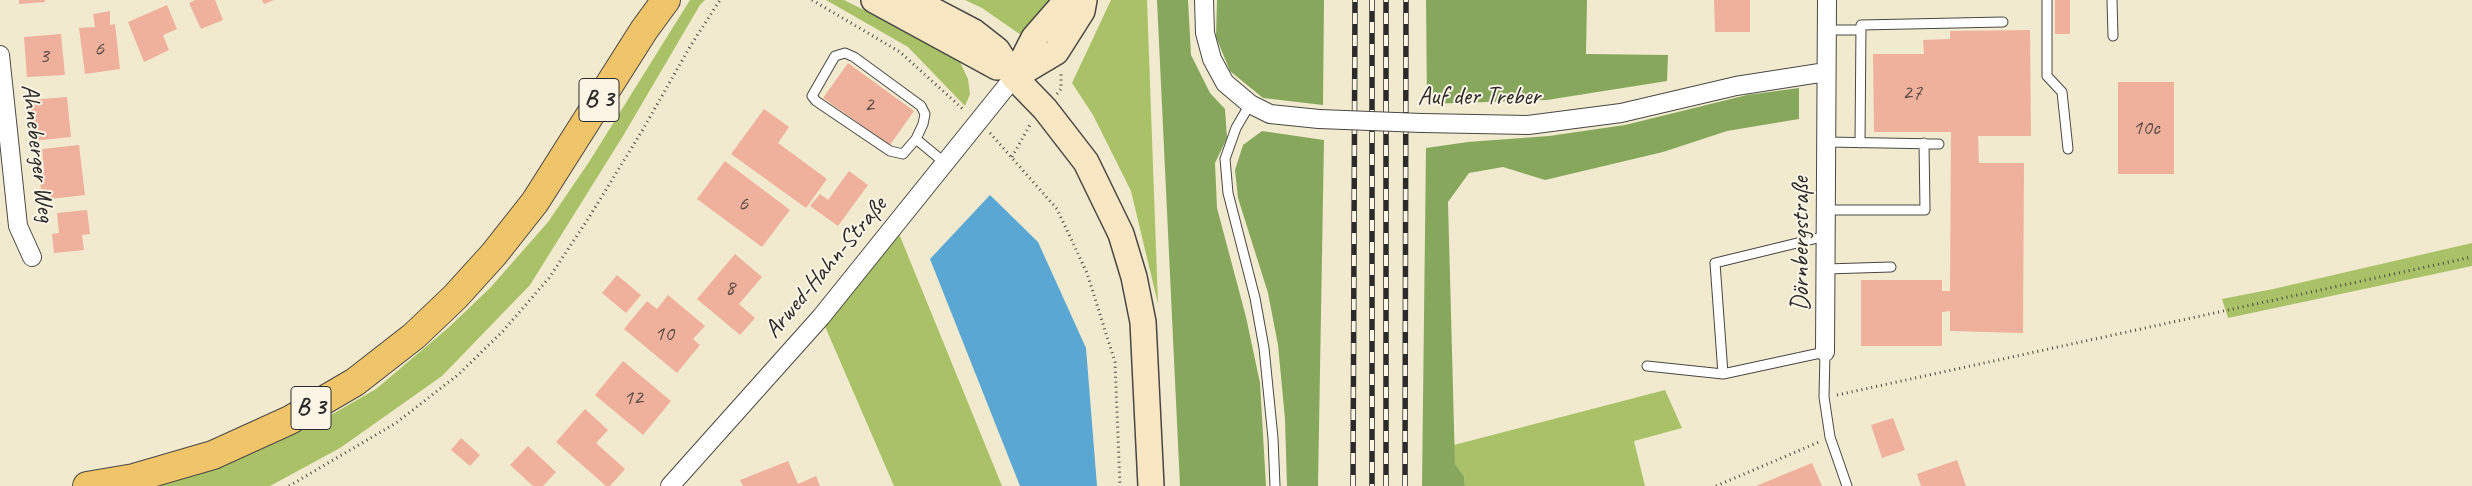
<!DOCTYPE html>
<meta charset="utf-8">
<style>
body{margin:0}
canvas{display:block;background:#f1eacf}
</style>
<canvas width="2472" height="486"></canvas>
<script>
const c = document.querySelector('canvas').getContext('2d');
c.lineJoin = 'round';
function paint(path, color) { c.fillStyle = color; c.fill(path, 'evenodd'); }
const shape = rows => new Path2D(rows.map(r => 'M' + r).join(''));
function trace(path, color, width, dash) { c.strokeStyle = color; c.lineWidth = width; c.lineCap = dash ? 'butt' : 'round'; c.setLineDash(dash || []); c.stroke(path); }
function drawText(font, color, halo, rows, align = 'center') {
  c.font = font + ' Caveat,sans-serif'; c.lineWidth = 4; c.setLineDash([]); c.textBaseline = 'middle'; c.strokeStyle = halo; c.fillStyle = color; for (const [text, x, y, turn = 0] of rows) {
    c.save(); c.translate(x, y); c.rotate((+turn || 0) * Math.PI / 180); c.textAlign = isNaN(turn) ? turn : align; if (halo) c.strokeText(text, 0, 0); c.fillText(text, 0, 0); c.restore();
  }
}
paint(shape([
 [690,0,705,0,700,5,623,136,530,285,442,376,340,448,270,486,153,486,257,451,310,427,376,389,448,328,490,288,548,222,589,162],
 [826,0,844,0,950,53,960,62,968,79,970,94,965,106,908,47],
 [965,0,1050,0,1021,35,982,8],
 [1111,0,1147,0,1158,304,1131,191,1093,115,1072,83],
 [895,224,1002,486,894,486,821,317],
 [2472,243,2472,266,2228,318,2222,299,2273,289],
 [1665,390,1682,428,1634,441,1645,486,1465,486,1464,476,1455,464,1454,445]
]), '#aac267');
paint(shape([
 [1157,0,1188,0,1191,55,1210,93,1225,109,1227,138,1215,163,1217,208,1246,317,1260,383,1266,486,1180,486],
 [1217,0,1324,0,1323,105,1263,98,1230,71,1216,37],
 [1426,0,1587,0,1586,54,1668,55,1667,81,1547,100,1427,104],
 [1799,88,1799,119,1727,131,1663,152,1545,180,1503,167,1469,173,1448,202,1455,464,1464,476,1465,486,1422,486,1426,148,1468,142,1549,136,1625,125,1747,95],
 [1262,131,1324,140,1318,486,1287,486,1285,419,1278,345,1268,293,1238,198,1235,170,1243,145]
]), '#87a85c');
paint(shape([
 [990,195,1038,242,1086,348,1097,486,1020,486,930,259]
]), '#5aa7d3');
paint(shape([
 [19,0,45,0,45,2,19,4],
 [195,0,215,0,223,20,201,29,189,3],
 [262,0,274,0,264,4],
 [1714,0,1750,0,1750,32,1715,32],
 [2055,0,2070,0,2070,34,2055,34],
 [167,5,177,29,163,35,169,50,144,62,128,22],
 [110,11,110,25,115,24,120,69,85,74,79,28,95,27,93,14],
 [2030,30,2031,136,1978,136,1979,163,2024,163,2023,333,1950,331,1950,311,1942,312,1942,346,1861,346,1861,280,1942,280,1942,291,1950,291,1951,132,1874,132,1873,54,1924,54,1923,40,1950,39,1950,31],
 [61,34,65,75,27,77,24,37],
 [848,63,914,111,890,145,823,98],
 [2118,82,2174,82,2174,174,2118,174],
 [67,97,71,137,32,141,29,100],
 [764,109,789,127,778,143,827,179,806,208,731,154],
 [79,145,85,195,42,200,40,181,43,180,42,171,44,170,42,149],
 [725,161,790,210,762,247,697,199],
 [849,171,868,185,838,226,810,206,820,194,828,200],
 [87,210,90,234,82,235,84,250,54,253,52,234,59,233,57,213],
 [735,254,762,277,739,304,755,318,740,335,697,299],
 [617,275,641,295,626,313,602,293],
 [668,295,705,326,693,339,700,345,677,373,624,329,647,301,657,309],
 [623,361,671,401,643,435,595,395],
 [585,409,608,430,596,443,625,469,610,486,606,486,556,442],
 [1893,418,1905,450,1882,458,1871,425],
 [461,438,480,455,470,466,451,450],
 [528,446,556,472,543,486,533,486,510,465],
 [1957,460,1966,486,1921,486,1917,474],
 [788,461,798,484,816,476,820,486,743,486,740,480],
 [1812,463,1822,486,1756,486]
]), '#f0b19c');
const lane = shape([
 [2047,0,2047,76,2062,92,2068,149],
 [2112,0,2113,36],
 [1826,30,1861,30],
 [1250,104,1236,128,1225,159,1228,193,1255,298,1264,348,1273,438,1275,486],
 [916,139,903,154,890,151,816,101,812,96,835,56,845,53,854,57,921,106,925,114,923,124,916,139,945,163],
 [1827,142,1939,144],
 [1860,143,1861,25,2003,22],
 [1826,210,1925,210,1924,143],
 [1826,269,1891,267],
 [1647,366,1723,374,1825,352,1824,397,1830,437,1847,486],
 [1723,374,1715,263,1826,236]
]);
const street = shape([
 [1204,0,1205,33,1212,59,1225,83,1250,104,1270,114,1319,119],
 [0,55,18,226,32,257],
 [1422,123,1528,125,1621,113,1736,86,1826,72],
 [1825,352,1827,0],
 [670,486,821,317,1014,77]
]);
const secondary = shape([
 [874,0,997,67],
 [913,0,974,32,997,50,1014,77,1045,109,1086,162,1121,234,1134,277,1143,322,1151,486],
 [1014,77,1056,52,1082,11,1084,0],
 [1014,77,1034,38,1067,0]
]);
const primary = shape([
 [87,486,134,478,213,455,290,420,355,382,414,336,455,297,494,254,535,202,644,30,666,0]
]);
trace(lane, '#494844', 11);
trace(street, '#494844', 20);
trace(secondary, '#494844', 28);
trace(primary, '#494844', 30);
trace(shape([
 [812,0,900,52,965,111],
 [1057,94,1061,89,1061,71],
 [990,133,1057,209,1087,273,1115,362,1120,486],
 [1012,157,1031,123],
 [1837,395,2472,257],
 [289,486,396,423,459,374,503,331,549,278,588,219,642,131,691,45,720,0],
 [1716,486,1819,442]
]), '#494844', 3, [1, 4]);
trace(lane, '#fff', 9);
trace(street, '#fff', 18);
trace(secondary, '#f9e7c3', 25);
trace(primary, '#f0c469', 28);
const rail = shape([
 [1372,0,1372,486],
 [1353,486,1355,0],
 [1386,486,1386,0],
 [1405,486,1406,0]
]);
trace(rail, '#2b2b2b', 5.5);
trace(rail, '#fcf5e5', 4, [11]);
const streetBridge = shape([
 [1319,119,1422,123]
]);
trace(streetBridge, '#494844', 20, []);
trace(streetBridge, '#fff', 18);
drawText('22px', '#5c4c47', null, [
 ["6",99,49],
 ["3",44,56],
 ["27",1912,93],
 ["2",869,105],
 ["10c",2146,128],
 ["6",743,204],
 ["8",730,288],
 ["10",664,334],
 ["12",633,398]
]);
for (const [x, y, w] of [
 [599,100,40],
 [311,408,40]
]) { const box = new Path2D(); box.roundRect(x - w / 2, y - 21.5, w, 43, 4); c.fillStyle = '#fcf5e5'; c.fill(box); trace(box, '#2b2b2b', 1); }
drawText('bold 24px', '#2b2b2b', null, [
 ["B 3",599,100],
 ["B 3",311,408]
]);
drawText('25px', '#2b2b2b', '#fcf5e5', [
 ["Auf der Treber",1479,97],
 ["Ahneberger Weg",37,153,83],
 ["Dörnbergstraße",1801,244,-90],
 ["Arwed-Hahn-Straße",826,268,-50]
]);
</script>
